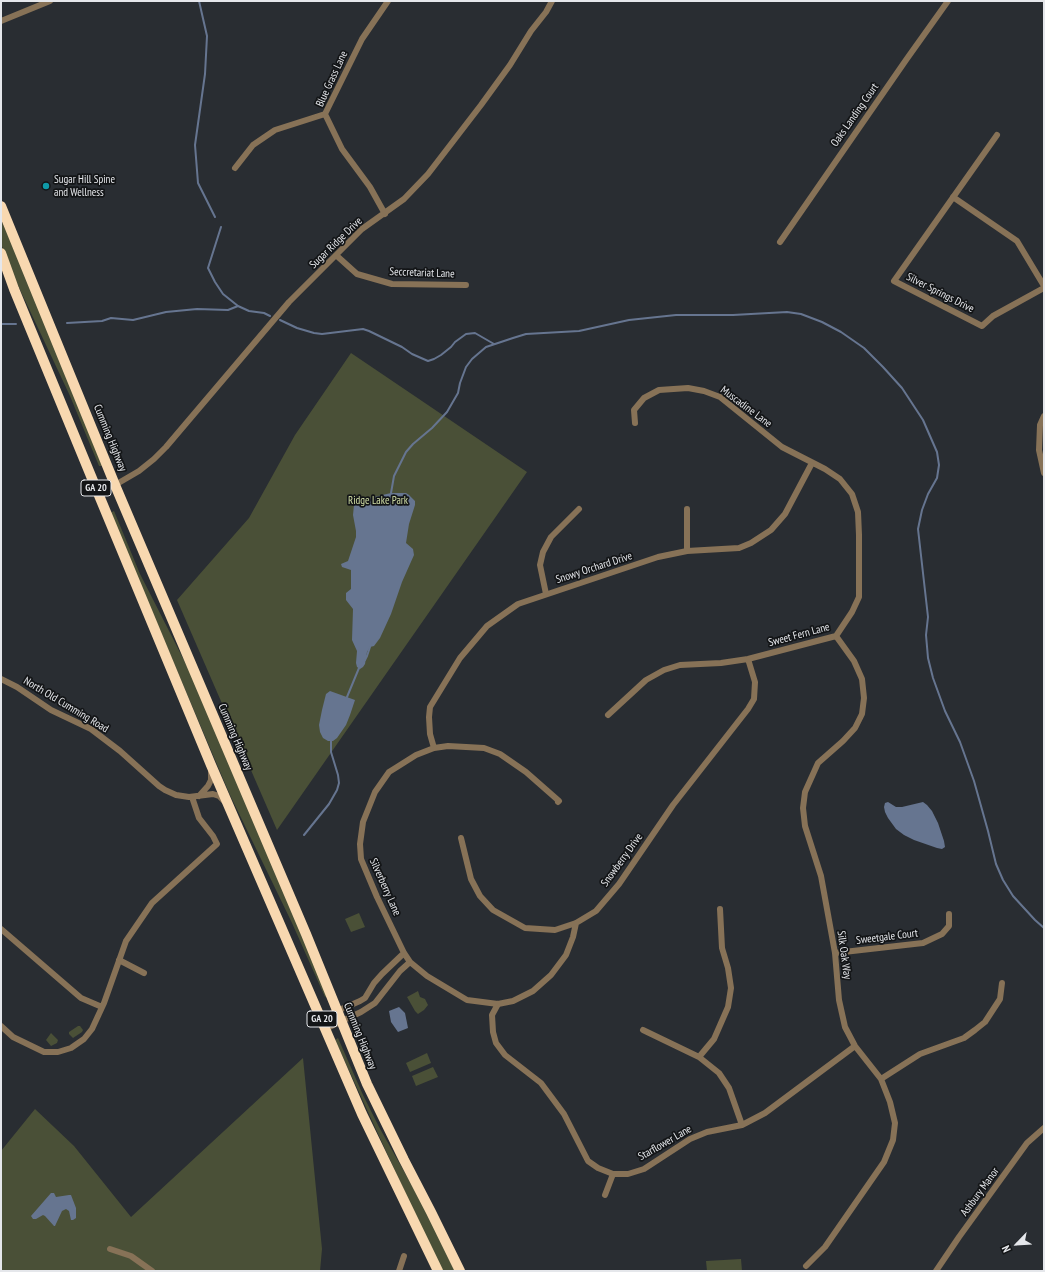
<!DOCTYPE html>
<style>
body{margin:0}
#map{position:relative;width:1045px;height:1272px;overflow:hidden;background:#292d32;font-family:"PT Sans Narrow",sans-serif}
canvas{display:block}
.frame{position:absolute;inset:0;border:2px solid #e5e7eb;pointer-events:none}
.north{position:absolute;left:997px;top:1224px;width:40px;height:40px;-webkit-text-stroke:3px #131517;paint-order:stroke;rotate:245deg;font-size:11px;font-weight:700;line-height:16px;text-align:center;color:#e5e7eb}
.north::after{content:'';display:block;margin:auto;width:14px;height:18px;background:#e5e7eb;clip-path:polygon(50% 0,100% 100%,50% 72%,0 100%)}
</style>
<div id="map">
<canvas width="1045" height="1272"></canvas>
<div class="frame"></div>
<div class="north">N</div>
</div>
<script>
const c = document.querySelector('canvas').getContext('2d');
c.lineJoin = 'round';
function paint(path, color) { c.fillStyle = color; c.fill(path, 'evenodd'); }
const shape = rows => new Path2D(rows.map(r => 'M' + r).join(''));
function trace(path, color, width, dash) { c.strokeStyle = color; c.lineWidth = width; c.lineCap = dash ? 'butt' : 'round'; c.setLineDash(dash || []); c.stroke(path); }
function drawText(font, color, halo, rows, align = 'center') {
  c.font = font + ' "PT Sans Narrow",sans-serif'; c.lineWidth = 3.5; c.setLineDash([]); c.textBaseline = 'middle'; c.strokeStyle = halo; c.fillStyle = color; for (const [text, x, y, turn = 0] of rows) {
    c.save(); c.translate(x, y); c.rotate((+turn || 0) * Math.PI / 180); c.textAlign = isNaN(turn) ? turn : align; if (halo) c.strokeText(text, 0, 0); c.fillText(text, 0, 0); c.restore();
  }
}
paint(shape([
 [1,220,25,272,102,466,99,466,70,396,14,277,1,244],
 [351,353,527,472,277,830,177,600,249,518,295,435],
 [114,511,140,574,191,674,328,996,325,997,292,923,230,795,110,513],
 [359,913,365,927,351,932,345,919],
 [418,991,420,997,425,999,428,1005,424,1010,418,1014,415,1011,407,997],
 [78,1026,80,1026,83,1030,82,1032,73,1038,69,1034,69,1032],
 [51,1033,58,1040,57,1043,51,1046,46,1040],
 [338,1038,363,1095,379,1127,427,1212,455,1271,441,1271,335,1040],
 [427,1053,431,1063,410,1072,406,1063],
 [303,1058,322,1249,320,1271,1,1271,1,1151,35,1109,74,1146,131,1217],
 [433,1067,438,1077,416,1086,412,1076],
 [741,1259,742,1271,707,1271,706,1261]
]), '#4a5037');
paint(shape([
 [391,493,406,493,409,495,415,501,415,505,409,524,406,543,413,549,414,555,402,582,391,614,380,638,374,646,370,647,367,652,365,664,363,667,360,669,357,667,356,663,357,651,352,640,353,609,346,600,346,593,351,589,351,570,342,567,341,564,348,561,356,537,356,531,353,515,354,505,357,501],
 [330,691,355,700,350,715,346,725,337,738,333,741,328,741,323,738,320,732,319,725,322,710,326,694],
 [888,802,896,807,902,807,923,802,927,805,932,811,938,823,944,841,945,847,942,849,937,848,914,840,904,835,896,829,888,818,885,812,884,807,885,803],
 [399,1007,405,1013,408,1028,398,1032,391,1022,389,1011],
 [51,1193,54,1193,56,1197,69,1195,71,1195,76,1208,76,1218,73,1220,71,1220,69,1211,66,1209,62,1211,55,1226,54,1226,45,1216,43,1215,36,1219,33,1219,31,1216]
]), '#667590');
trace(shape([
 [199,1,207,36,205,74,195,145,198,183,215,217],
 [221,227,208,268,215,282,223,294,238,306,249,311,264,313,270,316],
 [280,320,297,328,314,333,322,334,363,329,369,331,402,347,412,354,428,361,434,359,441,355,451,347,455,342,466,334,475,333,494,344],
 [67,323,102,321,111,318,133,320,166,312,197,309,228,310,238,306],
 [1,324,16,324],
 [391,493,394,476,406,452,413,444,432,428,447,412,458,393,460,383,466,367,472,359,486,347,513,338,526,334,579,331,629,320,676,315,733,315,787,312,801,314,822,322,841,332,864,348,883,367,902,388,923,420,937,452,939,465,937,478,928,494,922,510,918,529,928,617,926,635,928,658,933,678,945,711,960,742,974,781,988,831,996,864,1003,880,1013,896,1035,920,1044,928],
 [365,660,367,656,370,647],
 [347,697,359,668],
 [304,835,329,804,337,790,339,783,338,775,331,752,331,741]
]), '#667590', 2);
trace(shape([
 [1,21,50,1],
 [325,114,362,39,388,1],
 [325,114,342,149,370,187,385,214],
 [997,135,894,281,982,326,993,316,1044,288],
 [235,168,253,145,275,130,325,114],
 [953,197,1017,241,1044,286],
 [780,242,906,60,948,1],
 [337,256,357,274,392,284,466,285],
 [1044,416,1040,425,1039,450,1044,473],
 [98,493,115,485,139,471,154,459,166,447,289,302,362,229,404,199,428,174,481,105,510,65,531,31,546,12,552,1],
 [687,509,687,551],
 [546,594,540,565,543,552,551,537,579,509],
 [1,679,17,687,51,710,91,729,120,751,159,786,165,790,176,795,189,797,213,794,219,796,224,801],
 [608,715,646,680,664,670,680,665,721,663,748,659,836,636,852,612,859,597,859,535,858,512,852,494,840,479,825,469,782,447,720,397,704,391,688,388,659,390,644,398,634,410,635,423],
 [434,748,430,734,429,717,430,707,460,658,487,626,518,604,658,557,687,551,739,548,751,543,771,530,785,514,812,463],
 [199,796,208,786,211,780,211,769],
 [558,802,559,801,526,772,500,754,484,748,448,746,434,748,416,755,397,767,389,772,375,792,363,822,360,844,361,859,377,897,404,953,410,962,427,976,467,1000,498,1004,513,1001,533,991,551,975,566,955,573,937,576,923],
 [461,838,471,879,480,896,493,910,525,928,555,930,576,923,596,911,619,884,673,805,748,709,754,699,755,682,748,659],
 [1,929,81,998,102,1007],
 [835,953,923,943,942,934,949,926,949,914],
 [119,960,144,973],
 [498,1004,492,1015,493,1032,496,1043,505,1055,541,1083,564,1114,588,1161,598,1168,613,1174,628,1174,644,1169,690,1139,707,1132,742,1125,765,1113,855,1046],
 [321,1018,360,1001,365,998,374,983,382,974,404,953],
 [1,1026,13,1037,44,1052,58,1052,71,1048,84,1039,92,1029,104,1003,126,941,152,903,217,844,213,836,199,818,192,797],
 [325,1029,361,1012,375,1003,400,971,410,962],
 [643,1030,699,1057,719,1073,729,1088,742,1125],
 [699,1057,714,1039,728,1007,731,988,728,968,722,948,720,909],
 [881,1079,920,1054,964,1038,975,1030,985,1022,1000,999,1002,983],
 [605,1195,613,1174],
 [110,1249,131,1256,152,1271],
 [806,1266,825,1247,884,1162,893,1140,895,1123,890,1102,881,1079,855,1046,845,1027,839,1000,835,953,821,876,805,826,803,808,805,792,818,763,843,741,855,728,862,714,864,698,862,679,854,661,836,636],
 [399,1271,404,1256],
 [936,1271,959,1237,1027,1143,1044,1128]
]), '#877257', 6);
trace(shape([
 [1,206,115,485,306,934,367,1084,404,1160,431,1212,460,1271],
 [1,253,14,289,98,493,211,765,362,1114,438,1271]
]), '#f8d8b0', 10);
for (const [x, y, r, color] of [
 [46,186,4,"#0f9aa8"]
]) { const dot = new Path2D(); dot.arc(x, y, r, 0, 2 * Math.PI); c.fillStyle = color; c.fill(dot); trace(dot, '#131517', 1.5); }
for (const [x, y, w] of [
 [96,488,30],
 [322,1019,30]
]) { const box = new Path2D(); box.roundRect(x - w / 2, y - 8, w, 16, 3); c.fillStyle = '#131517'; c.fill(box); trace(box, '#e5e7eb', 1); }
drawText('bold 10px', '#e5e7eb', null, [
 ["GA 20",96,488],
 ["GA 20",322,1019]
]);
drawText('11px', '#e5e7eb', '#131517', [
 ["Blue Grass Lane",332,79,-65],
 ["Oaks Landing Court",855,115,-55],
 ["Sugar Ridge Drive",336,243,-44],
 ["Seccretariat Lane",422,273,2],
 ["Silver Springs Drive",940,293,27],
 ["Muscadine Lane",746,407,37],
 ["Cumming Highway",110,438,68],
 ["Snowy Orchard Drive",594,568,-18],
 ["Sweet Fern Lane",799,635,-15],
 ["North Old Cumming Road",66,705,31],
 ["Cumming Highway",235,737,67],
 ["Snowberry Drive",622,860,-54],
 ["Silverberry Lane",385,887,66],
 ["Sweetgale Court",887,937,-7],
 ["Silk Oak Way",844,955,82],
 ["Cumming Highway",360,1036,68],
 ["Starflower Lane",665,1143,-30],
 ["Ashbury Manor",980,1192,-54]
]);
drawText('11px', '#e5e7eb', '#131517', [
 ["Sugar Hill Spine",54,180],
 ["and Wellness",54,193]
], 'left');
drawText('11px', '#d0dda5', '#131517', [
 ["Ridge Lake Park",378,501]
]);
</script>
